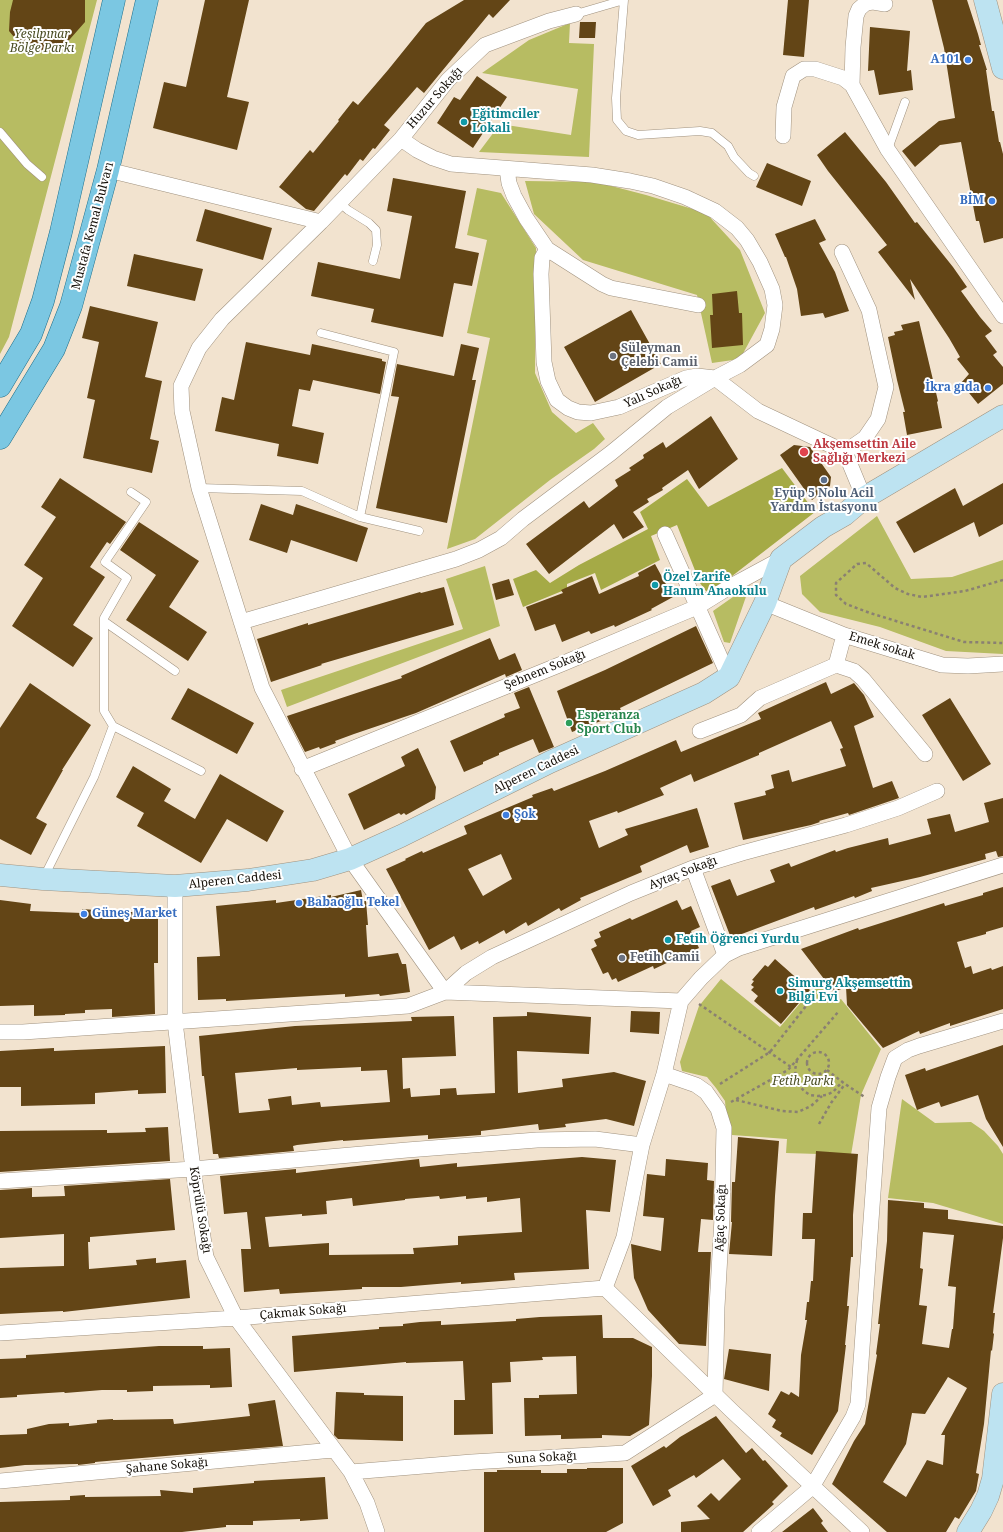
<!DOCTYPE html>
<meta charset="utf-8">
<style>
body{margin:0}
canvas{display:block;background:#f2e3cf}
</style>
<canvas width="1003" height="1532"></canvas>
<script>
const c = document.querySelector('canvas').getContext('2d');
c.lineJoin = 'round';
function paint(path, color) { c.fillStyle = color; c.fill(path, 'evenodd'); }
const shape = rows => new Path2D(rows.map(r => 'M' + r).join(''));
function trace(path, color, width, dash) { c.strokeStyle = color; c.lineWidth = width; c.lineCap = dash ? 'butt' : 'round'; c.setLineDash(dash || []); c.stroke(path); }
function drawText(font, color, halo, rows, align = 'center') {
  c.font = font + ' "Noto Serif",serif'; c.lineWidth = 4; c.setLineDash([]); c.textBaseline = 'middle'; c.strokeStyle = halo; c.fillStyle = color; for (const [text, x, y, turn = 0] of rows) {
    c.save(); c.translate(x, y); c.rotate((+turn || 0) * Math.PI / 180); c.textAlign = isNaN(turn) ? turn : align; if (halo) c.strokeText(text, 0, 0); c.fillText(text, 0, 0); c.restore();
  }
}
paint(shape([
 [0,0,97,0,9,337,0,354],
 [570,23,569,43,594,44,589,157,479,152,500,124,571,135,578,89,482,73,529,40],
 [525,181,596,182,646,195,706,213,740,250,765,313,740,359,712,363,697,295,583,260,534,214],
 [477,188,501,193,536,248,535,373,552,412,576,433,593,423,605,439,594,449,550,480,475,539,447,549,490,338,467,333,487,240,467,235],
 [877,516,911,579,952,577,1003,560,1003,654,946,651,880,627,820,612,802,594,800,576],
 [485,566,500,626,287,707,281,690,463,629,446,579],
 [750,585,730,643,724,642,713,611],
 [721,979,780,1027,818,982,835,1001,841,999,881,1049,861,1095,851,1155,786,1153,787,1139,732,1135,727,1124,725,1101,716,1088,707,1077,682,1071,680,1062,699,1006],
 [902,1099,935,1123,971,1122,984,1131,998,1146,1003,1154,1003,1224,933,1203,888,1198]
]), '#b7bc62');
paint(shape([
 [782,468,815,512,714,590,706,591,700,583,677,525,651,536,660,560,601,590,595,573,567,584,567,589,523,607,513,579,536,570,550,583,579,565,648,529,640,512,687,479,708,507]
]), '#a5aa46');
paint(shape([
 [13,0,85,0,85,22,63,47,48,52,25,50,9,31,10,12],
 [205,0,249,0,227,97,249,102,237,150,153,128,164,82,186,87],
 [464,0,510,0,493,18,489,14,424,93,417,87,384,125,390,130,375,149,373,148,363,161,360,159,347,176,345,174,314,211,306,209,279,187,310,150,313,153,339,121,338,120,353,101,358,105,388,70,426,23],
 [788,0,809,0,804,57,783,55],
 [932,0,967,0,978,34,981,45,979,45,987,70,986,70,992,111,994,111,999,142,1000,142,1003,154,1003,238,984,243,979,221,976,221,961,142,940,145,915,167,902,151,939,121,955,118,944,48],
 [580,22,596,22,595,38,579,38],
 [870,27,910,31,907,71,911,70,913,90,879,95,874,70,868,71],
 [477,76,507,97,473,148,437,123,454,97,460,100],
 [845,132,886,182,915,223,917,222,953,267,967,287,961,291,980,317,992,331,985,336,997,352,993,355,1003,367,1003,384,978,404,961,383,969,374,957,359,960,357,949,338,910,279,915,300,878,252,887,245,828,171,817,155],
 [767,163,811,181,802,206,756,187],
 [393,178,466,191,455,248,479,253,472,286,454,283,443,337,371,322,374,309,311,296,318,262,400,279,412,216,387,211],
 [205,209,272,228,263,260,196,241],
 [815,219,826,240,819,243,835,272,849,311,825,318,823,313,801,316,797,289,786,257,785,257,775,234],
 [134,254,203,269,195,301,127,286],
 [737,291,739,313,742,313,743,345,712,348,710,315,713,315,712,294],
 [90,306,158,322,145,377,162,381,150,439,159,441,152,473,83,458,95,400,87,398,99,342,82,338],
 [631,310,661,364,595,402,564,347],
 [919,321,938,401,937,402,942,428,907,435,903,412,905,412,897,380,888,337,895,335,894,332,903,330,901,325],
 [246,342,310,355,312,344,382,359,382,361,386,362,380,394,313,380,310,391,299,389,292,426,324,433,318,464,277,456,279,444,215,431,222,397,234,400],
 [461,344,479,348,472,380,476,380,447,523,376,508,399,397,391,396,397,364,454,376],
 [711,416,738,459,699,489,688,470,662,488,663,490,647,499,649,502,633,512,644,527,623,539,614,524,549,574,526,544,584,501,589,508,618,486,615,480,631,470,629,468,644,458,643,455,663,442,666,448],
 [794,445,810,447,831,477,830,486,812,500,780,455],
 [60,478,126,522,110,544,107,542,90,567,105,577,73,625,93,638,73,667,12,626,43,578,24,565,56,517,41,507],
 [1003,483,1003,524,979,537,974,522,914,553,896,522,955,488,963,506],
 [261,504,293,515,296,504,368,528,357,562,291,540,287,553,249,540],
 [139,522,199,561,169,607,207,632,188,661,126,620,156,575,120,550],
 [655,564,673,597,651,609,652,610,615,627,614,625,591,634,589,631,562,642,555,624,535,631,526,607,563,593,561,590,592,576,599,594,639,576,638,573],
 [509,579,514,595,496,600,492,584],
 [444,587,454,625,321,664,322,665,271,682,257,639,308,623,308,625,420,592,421,593],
 [696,626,713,663,620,708,622,713,572,732,557,691,605,670],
 [490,638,499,660,515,653,522,670,506,677,505,674,416,713,354,734,335,741,336,743,320,749,319,747,305,752,289,721,287,716,402,678,401,676],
 [826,682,831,694,854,683,864,695,874,717,854,726,873,788,892,781,899,798,849,815,848,813,819,821,820,822,811,825,743,840,734,803,766,795,765,791,774,788,771,775,789,770,792,782,846,766,840,749,843,748,831,721,759,753,759,755,694,782,691,774,660,788,664,795,618,813,617,811,589,821,599,848,628,835,625,829,697,808,709,847,690,853,687,845,640,866,642,872,580,898,581,900,561,911,559,908,528,926,526,922,506,934,504,930,479,944,478,941,461,950,454,936,429,950,386,869,406,860,405,859,422,851,423,853,467,834,464,826,533,797,532,795,552,788,554,791,605,771,676,740,681,752,761,719,758,713],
 [501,854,512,879,483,896,468,869],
 [30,683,91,725,62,770,63,770,36,818,47,824,31,855,0,839,0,728],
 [529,687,554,747,539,753,533,739,499,753,499,755,483,762,483,764,464,772,450,741,505,717,504,714,520,708,514,693],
 [188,688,254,723,237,754,171,719],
 [950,698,991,764,963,781,922,715],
 [418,748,436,787,435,799,406,815,404,813,401,815,399,813,364,830,348,794,405,766,401,757],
 [133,766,171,789,164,801,195,819,220,774,284,811,267,842,227,819,201,863,137,826,144,813,116,797],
 [1003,798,1003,856,998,857,996,851,985,854,986,859,920,877,871,888,872,891,855,898,854,896,815,910,814,907,731,938,711,886,730,879,737,896,775,882,770,870,789,863,791,867,835,850,836,852,848,848,888,838,889,845,931,834,927,819,950,814,955,832,989,822,984,803],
 [1003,887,1003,927,986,932,986,934,957,942,965,968,971,966,973,974,991,968,992,970,1003,966,1003,1009,950,1026,950,1023,920,1034,919,1031,883,1048,847,1005,846,987,834,992,801,949,858,928,859,930,944,903,945,906,983,895,983,893],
 [361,890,363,901,366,901,368,925,366,925,368,957,398,953,402,964,406,964,410,992,380,996,379,994,345,997,345,994,226,1001,226,999,198,1000,197,957,220,956,216,906,276,900,276,903,331,895,331,897],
 [0,900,31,904,30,911,82,913,82,909,123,912,158,912,158,963,154,963,155,1014,112,1017,112,1009,85,1010,85,1013,65,1014,65,1015,34,1016,34,1005,0,1006],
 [677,900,682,910,691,906,700,927,691,931,699,948,654,969,653,966,618,982,616,978,612,980,608,972,603,974,591,949,597,946,594,940,601,937,599,932,630,918,632,920],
 [775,959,810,990,781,1024,754,1001,758,996,751,990,754,987,751,985,754,981,752,980,765,965,768,967],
 [631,1011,660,1012,659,1034,630,1032],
 [527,1012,591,1017,589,1054,517,1051,518,1093,563,1087,562,1079,614,1072,646,1081,634,1126,606,1119,565,1124,566,1127,539,1130,538,1124,481,1131,481,1135,428,1139,428,1135,343,1141,343,1140,297,1145,293,1146,294,1151,219,1158,218,1154,213,1154,204,1076,202,1076,199,1036,295,1026,412,1021,411,1017,454,1016,456,1056,402,1058,403,1089,410,1088,411,1097,440,1095,440,1089,456,1088,457,1095,495,1093,493,1017,527,1016],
 [361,1067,361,1071,387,1070,390,1102,321,1107,320,1102,292,1105,291,1096,268,1099,270,1110,239,1113,235,1073,297,1068,297,1070],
 [1003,1045,1003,1147,986,1119,978,1095,941,1107,939,1102,917,1110,905,1075,925,1068,926,1071],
 [165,1046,166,1093,138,1094,138,1090,95,1093,95,1104,21,1106,21,1087,0,1087,0,1051,54,1048,54,1051],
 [168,1127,170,1161,0,1172,0,1131,107,1130,107,1133,146,1132,145,1128],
 [738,1137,779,1141,775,1196,772,1256,729,1254,732,1222,731,1222,732,1182,735,1182],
 [816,1151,858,1154,853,1215,853,1257,851,1257,847,1306,849,1306,845,1345,846,1345,838,1411,812,1455,780,1436,782,1433,772,1427,776,1420,768,1414,781,1391,789,1395,791,1392,799,1397,801,1355,807,1320,805,1320,807,1302,809,1302,811,1281,813,1281,815,1239,802,1239,803,1213,812,1213],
 [582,1157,616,1160,610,1212,586,1210,589,1269,514,1273,515,1280,461,1284,461,1282,401,1287,362,1287,362,1289,280,1294,279,1289,244,1292,241,1249,251,1249,247,1212,224,1214,220,1176,296,1169,296,1173,419,1159,420,1167,457,1163,457,1167],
 [439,1196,440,1199,466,1196,466,1199,487,1197,487,1202,520,1198,522,1232,458,1236,458,1245,413,1248,414,1254,329,1255,329,1243,269,1247,265,1217,302,1214,302,1216,327,1214,326,1201,352,1198,353,1206,405,1200,405,1199],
 [666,1159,708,1163,707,1180,714,1181,713,1220,701,1219,698,1252,711,1252,706,1346,679,1344,648,1310,634,1278,631,1244,661,1251,664,1218,643,1216,647,1174,665,1176],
 [170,1179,175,1230,90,1237,90,1242,88,1242,89,1269,137,1265,136,1260,156,1258,156,1263,186,1260,190,1298,63,1312,63,1311,0,1314,0,1268,64,1266,64,1234,0,1238,0,1190,32,1188,32,1197,65,1196,64,1186],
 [888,1200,924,1203,924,1208,948,1210,948,1219,1003,1226,1003,1238,993,1313,995,1313,993,1333,994,1334,992,1351,991,1350,984,1424,976,1473,979,1474,976,1491,959,1519,955,1517,946,1532,887,1532,832,1484,854,1441,865,1424,877,1355,876,1354,880,1324,878,1324,887,1241],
 [923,1232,954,1235,948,1286,956,1287,953,1329,952,1329,949,1348,922,1344,927,1306,919,1305,923,1269,920,1268],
 [948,1377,967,1388,941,1435,945,1435,943,1465,927,1460,906,1497,883,1482,906,1444,912,1413,925,1414],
 [602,1315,603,1338,633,1338,652,1347,652,1376,649,1425,630,1436,602,1435,602,1438,561,1439,561,1435,525,1436,524,1398,539,1398,539,1395,577,1394,576,1356,542,1357,543,1360,510,1362,511,1382,492,1383,493,1434,454,1435,454,1400,465,1400,463,1361,406,1363,406,1362,294,1372,292,1336,379,1329,379,1327,403,1326,403,1324,420,1322,441,1321,441,1325,516,1321,516,1319,540,1317],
 [159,1346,203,1346,203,1349,230,1348,232,1387,210,1388,210,1385,153,1386,153,1391,127,1392,127,1390,102,1390,65,1393,64,1392,17,1395,17,1397,0,1398,0,1359,26,1358,26,1355,43,1354],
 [729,1349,771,1354,769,1391,724,1379],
 [336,1392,364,1393,364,1395,403,1396,403,1441,338,1439,334,1435],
 [275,1400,283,1446,95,1462,95,1463,78,1465,78,1464,25,1465,0,1468,0,1435,27,1434,27,1429,49,1424,69,1423,69,1426,97,1423,97,1420,113,1419,113,1420,173,1419,174,1424,223,1419,250,1416,248,1404],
 [716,1416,746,1453,752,1448,763,1461,765,1460,788,1486,772,1502,774,1504,743,1532,681,1532,681,1522,710,1519,697,1506,711,1493,719,1501,741,1479,723,1459,696,1478,694,1475,668,1490,671,1496,653,1506,631,1466,664,1446,666,1448,680,1437],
 [587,1468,623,1468,623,1523,606,1532,484,1532,484,1472,497,1472,497,1470,541,1470,541,1473,567,1473,567,1469,587,1469],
 [325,1477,328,1519,300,1521,300,1519,253,1521,253,1525,226,1525,226,1527,182,1532,0,1532,0,1502,70,1500,70,1496,85,1495,85,1497,161,1496,160,1490,193,1493,193,1488,254,1483,254,1481],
 [813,1508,823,1521,821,1523,828,1532,782,1532]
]), '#634516');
const lane = shape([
 [576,14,624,0,616,98,617,120,626,131,638,135,700,131,712,133,728,146,734,157,749,173,754,176],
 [0,132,27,164,42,177],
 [888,149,905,102],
 [340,203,348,210,369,223,376,230,377,245,373,261],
 [199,488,302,491,360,517,394,352,321,333],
 [360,517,419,531],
 [105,622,175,671],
 [113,726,201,771],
 [44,877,94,777,113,726,104,711,104,618,127,578,105,562,146,502,131,492]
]);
const street = shape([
 [852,85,853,47,856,16,859,9,866,3,873,2,885,4],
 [783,136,784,107,793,76,804,69,815,69,843,78,852,85,888,150,1003,316],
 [401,139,417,150,433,158,451,164,592,175,630,181,653,186,685,197,715,211,737,228,747,240,760,262,772,289,775,305,772,329,767,345,740,365,715,378,697,376,686,378,619,407,591,413,578,412,568,408,557,400,548,381,544,362,541,274,542,258,547,249],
 [507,169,509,183,514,196,526,218,547,249,602,284,611,288,698,305],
 [108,170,321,222,222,319,199,348,181,386,182,411,199,488,262,688,350,859,445,992,466,973,492,957,631,893,693,868,742,853,846,825,898,808,937,791],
 [321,222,401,139,448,80,485,45,549,21,576,14],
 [842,252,869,310,886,387,878,419,865,438,845,452],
 [665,534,729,677],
 [765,603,844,635,942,665,968,666,1003,664],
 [241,622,456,559,479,550,501,538,523,519,611,453,667,407,715,378,758,411,845,452,864,498],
 [836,665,854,671,863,679,925,754],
 [700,731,741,715,760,698,836,665,844,635],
 [302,769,564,663,697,607,731,586,781,559],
 [693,868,725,955],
 [175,886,175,1022,193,1169,206,1257,236,1318,351,1472,367,1503,377,1532],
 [0,1032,23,1032,408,1006,445,992,681,1001],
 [0,1181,193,1169,407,1150,537,1140,595,1139,642,1145],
 [0,1333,236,1318,605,1288],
 [351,1472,472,1462,625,1453,715,1395,717,1307,722,1218,724,1128,718,1109,706,1092,696,1085,664,1074],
 [0,1481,333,1450],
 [759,1532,812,1487,853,1417,858,1404,879,1108,888,1077,895,1058,908,1050,919,1046,1003,1021],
 [862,1532,732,1411,605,1288,624,1237,642,1145,664,1074,681,1001,701,978,725,955,739,948,1003,865]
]);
const secondary = shape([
 [985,0,1003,68],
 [0,875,43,879,175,886,248,880,313,870,350,859,401,836,550,762,704,693,729,677,765,603,781,559,823,527,844,515,864,498,1003,416],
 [968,1532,981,1511,988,1496,993,1479,1003,1394]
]);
const primary = shape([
 [0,386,31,334,43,301,61,232,114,0],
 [0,438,54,349,71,306,108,170,147,0]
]);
trace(lane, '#a0927f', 9);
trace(street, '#a0927f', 16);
trace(secondary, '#a0927f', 23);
trace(primary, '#1e6e8a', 23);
trace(shape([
 [1003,580,965,591,922,597,908,594,895,588,866,563,857,564,836,583,836,595,846,604,870,613,964,642,1003,643],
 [699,1004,791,1067],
 '807 1063a11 11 0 1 1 22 0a11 11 0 1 1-22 0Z',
 [797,1060,795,1070,796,1078,799,1085,804,1091,810,1095,818,1096,826,1095,833,1092,842,1082],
 [827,1070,845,1084,866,1098],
 [720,1084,770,1052,806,1006],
 [736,1100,782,1111,798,1112,811,1106,822,1096],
 [731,1102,788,1070,839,1011],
 [819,1124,831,1103,845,1084]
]), '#8a8072', 2.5, [3, 3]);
trace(lane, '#fff', 8);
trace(street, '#fff', 15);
trace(secondary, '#bde3f1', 22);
trace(primary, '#7bc7e2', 22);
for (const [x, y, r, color] of [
 [968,60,4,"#3f7fe0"],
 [464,122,4,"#0f9aa8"],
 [992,201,4,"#3f7fe0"],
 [613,356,4,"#6b7280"],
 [988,388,4,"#3f7fe0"],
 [804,452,5,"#e0444e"],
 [824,480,4,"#5c6f8a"],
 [655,585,4,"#0f9aa8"],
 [569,723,4,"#2e9e5b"],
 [506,815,4,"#3f7fe0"],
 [299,903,4,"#3f7fe0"],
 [84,914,4,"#3f7fe0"],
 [668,940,4,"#0f9aa8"],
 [622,958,4,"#6b7280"],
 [780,991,4,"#0f9aa8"]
]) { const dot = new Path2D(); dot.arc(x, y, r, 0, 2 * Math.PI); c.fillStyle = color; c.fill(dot); trace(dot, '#fff', 1.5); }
drawText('italic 12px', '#4a4d23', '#fff', [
 ["Yeşilpınar",42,35],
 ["Bölge Parkı",42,49],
 ["Fetih Parkı",803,1082]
]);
drawText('bold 12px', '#366cbe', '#fff', [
 ["A101",960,60],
 ["BİM",984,201],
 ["İkra gıda",980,388],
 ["Şok",514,815,"left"],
 ["Babaoğlu Tekel",307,903,"left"],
 ["Güneş Market",92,914,"left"]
], 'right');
drawText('12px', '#151009', '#fff', [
 ["Huzur Sokağı",435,98,-49],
 ["Mustafa Kemal Bulvarı",93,226,-75],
 ["Yalı Sokağı",653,392,-24],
 ["Emek sokak",882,646,17],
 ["Şebnem Sokağı",545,670,-22],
 ["Alperen Caddesi",536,770,-26],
 ["Aytaç Sokağı",683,873,-21],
 ["Alperen Caddesi",235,880,-6],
 ["Köprülü Sokağı",200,1210,81],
 ["Ağaç Sokağı",721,1218,-88],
 ["Çakmak Sokağı",303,1312,-5],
 ["Suna Sokağı",542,1458,-3],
 ["Şahane Sokağı",167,1466,-5]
]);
drawText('bold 12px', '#0d838f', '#fff', [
 ["Eğitimciler",472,115],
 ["Lokali",472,129],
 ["Özel Zarife",663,578],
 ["Hanım Anaokulu",663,592],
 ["Fetih Öğrenci Yurdu",676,940],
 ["Simurg Akşemsettin",788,984],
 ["Bilgi Evi",788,998]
], 'left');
drawText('bold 12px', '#5b616d', '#fff', [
 ["Süleyman",621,349],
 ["Çelebi Camii",621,363],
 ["Fetih Camii",630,958]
], 'left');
drawText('bold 12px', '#be3a42', '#fff', [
 ["Akşemsettin Aile",813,445],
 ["Sağlığı Merkezi",813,459]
], 'left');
drawText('bold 12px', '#4e5e75', '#fff', [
 ["Eyüp 5 Nolu Acil",824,494],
 ["Yardım İstasyonu",824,508]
]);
drawText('bold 12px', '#27864d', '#fff', [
 ["Esperanza",577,716],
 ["Sport Club",577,730]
], 'left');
</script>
